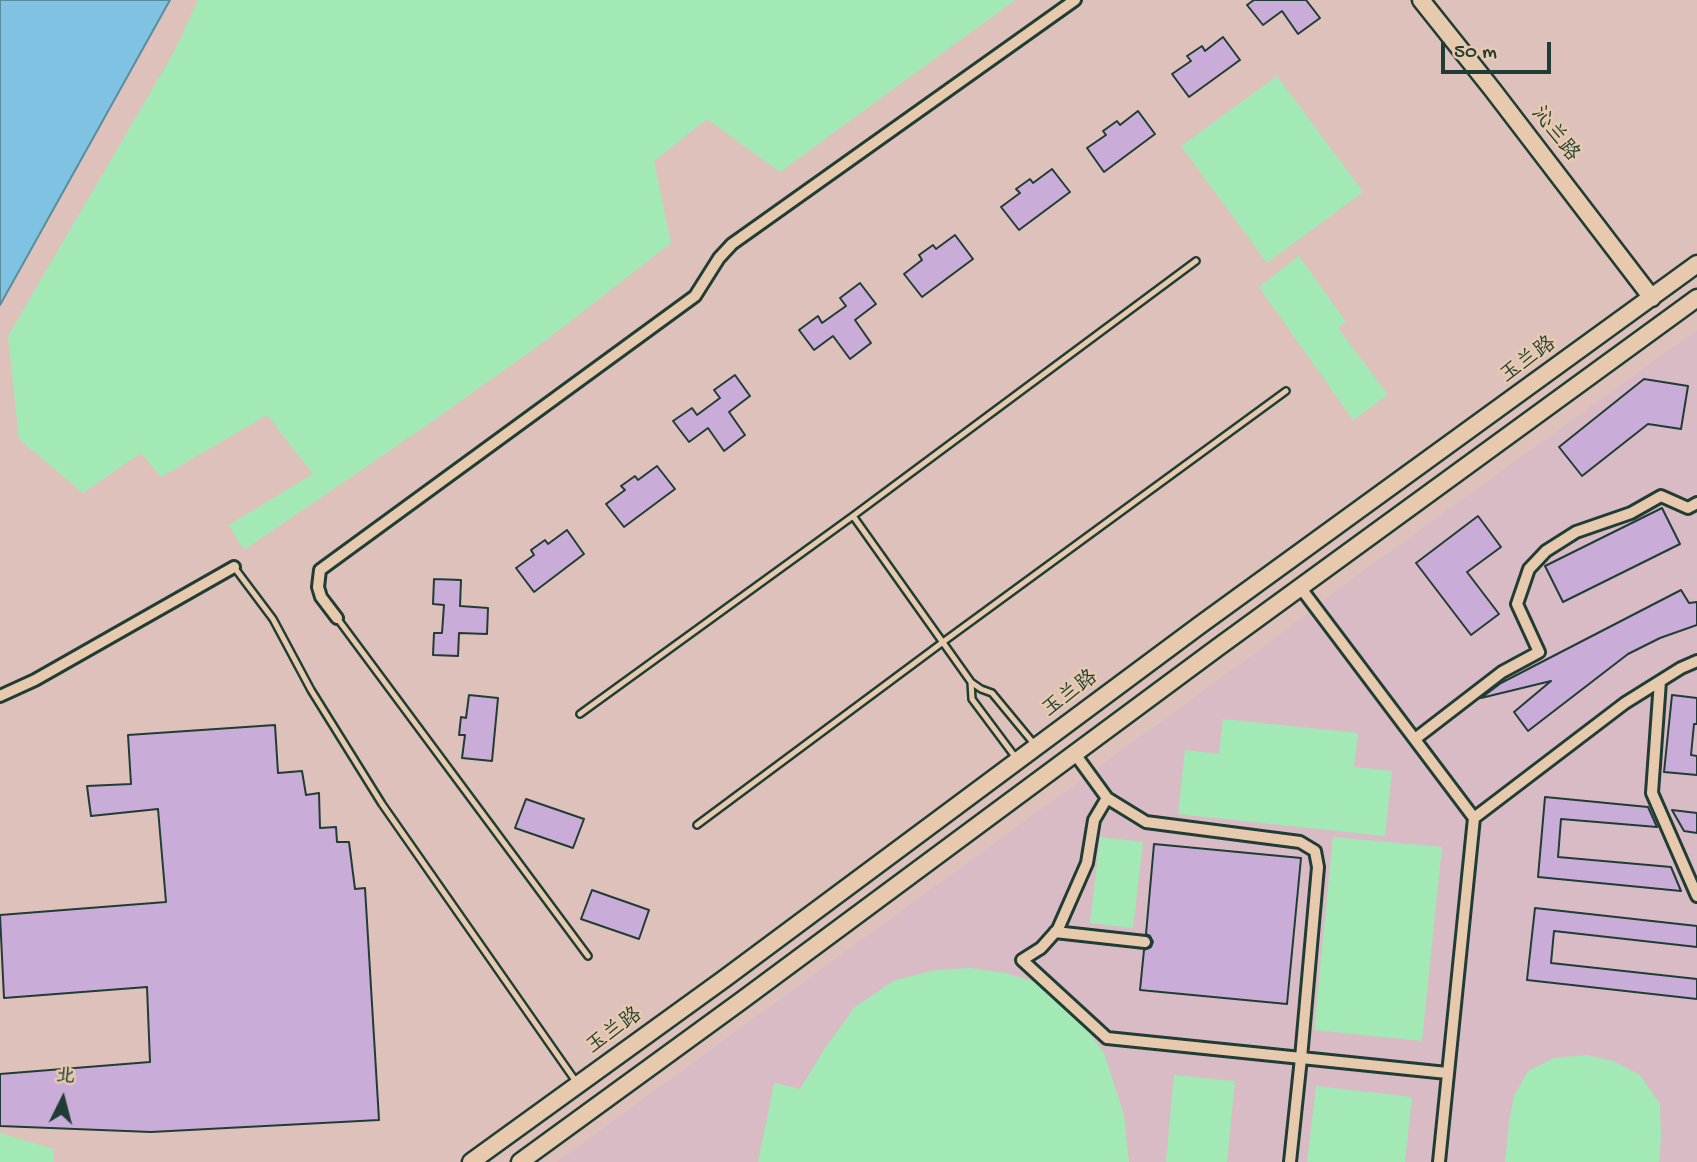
<!DOCTYPE html>
<meta charset="utf-8">
<style>
body{margin:0}
#map{position:relative;width:1697px;height:1162px;overflow:hidden;background:#dec1bb;font-family:"Gochi Hand","LXGW WenKai TC",sans-serif}
canvas{display:block}
.north{position:absolute;left:28px;top:1064px;width:70px;height:70px;-webkit-text-stroke:5px #e7caae;paint-order:stroke;rotate:6deg;font-size:19px;font-weight:700;line-height:28px;text-align:center;color:#1f3d34}
.north::after{content:'';display:block;margin:auto;width:24px;height:32px;background:#1f3d34;clip-path:polygon(50% 0,100% 100%,50% 72%,0 100%)}
.scale{position:absolute;left:1441px;top:42px;width:110px;height:32px;box-sizing:border-box;border:4px solid #1f3d34;border-top:0;padding-left:9px;font-size:21px;line-height:24px;white-space:nowrap;color:#1f3d34;-webkit-text-stroke:5px #e7caae;paint-order:stroke}
</style>
<div id="map">
<canvas width="1697" height="1162"></canvas>
<div class="north">北</div>
<div class="scale">50 m</div>
</div>
<script>
const c = document.querySelector('canvas').getContext('2d');
c.lineJoin = 'round';
function paint(path, color) { c.fillStyle = color; c.fill(path, 'evenodd'); }
const shape = rows => new Path2D(rows.map(r => 'M' + r).join(''));
function trace(path, color, width, dash) { c.strokeStyle = color; c.lineWidth = width; c.lineCap = dash ? 'butt' : 'round'; c.setLineDash(dash || []); c.stroke(path); }
function drawText(font, color, halo, rows, align = 'center') {
  c.font = font + ' "Gochi Hand","LXGW WenKai TC",sans-serif'; c.lineWidth = 5; c.setLineDash([]); c.textBaseline = 'middle'; c.strokeStyle = halo; c.fillStyle = color; for (const [text, x, y, turn = 0] of rows) {
    c.save(); c.translate(x, y); c.rotate((+turn || 0) * Math.PI / 180); c.textAlign = isNaN(turn) ? turn : align; if (halo) c.strokeText(text, 0, 0); c.fillText(text, 0, 0); c.restore();
  }
}
paint(shape([
 [1697,330,1697,1162,557,1162,1258,651,1355,577]
]), '#d8bbc4');
paint(shape([
 [198,0,1015,0,780,172,707,119,654,161,671,243,545,341,420,430,244,550,229,525,313,474,267,415,161,477,141,453,83,493,19,439,8,336,174,52],
 [1277,76,1363,192,1267,263,1181,146],
 [1299,256,1346,322,1338,328,1388,395,1353,420,1259,287],
 [1223,719,1358,733,1354,767,1392,771,1385,836,1178,814,1185,750,1219,754],
 [1100,837,1143,842,1133,928,1090,923],
 [1333,837,1442,847,1422,1041,1314,1030],
 [970,968,1006,973,1041,984,1072,1008,1104,1053,1124,1115,1129,1162,758,1162,774,1083,800,1089,825,1048,855,1007,893,981,935,970],
 [1587,1055,1613,1061,1640,1075,1660,1104,1661,1137,1659,1162,1505,1162,1509,1122,1514,1096,1528,1071,1554,1058],
 [1174,1075,1235,1081,1227,1162,1166,1162],
 [1316,1086,1412,1097,1405,1162,1307,1162],
 [0,1133,53,1149,54,1162,0,1162]
]), '#a3e9b5');
const water = shape([
 [0,0,170,0,0,305,0,0]
]);
paint(water, '#80c2e1');
trace(water, '#598d9c', 2);
const building = shape([
 [1254,0,1306,0,1320,18,1298,34,1282,11,1263,25,1247,5,1254,0],
 [1223,37,1240,60,1189,97,1172,74,1191,61,1187,56,1202,46,1205,51,1223,37],
 [1138,111,1155,134,1104,172,1087,148,1106,135,1103,131,1117,121,1120,125,1138,111],
 [1052,169,1070,192,1019,230,1001,207,1020,193,1016,189,1030,179,1033,183,1052,169],
 [955,235,973,259,922,297,904,274,922,260,919,255,933,245,936,249,955,235],
 [860,283,876,304,855,320,871,343,850,359,833,336,814,350,799,330,818,316,822,323,846,306,840,298,860,283],
 [735,375,750,396,729,412,745,435,724,451,708,428,689,442,673,421,692,408,697,415,720,398,714,390,735,375],
 [1644,379,1688,386,1681,429,1648,424,1582,476,1559,447,1644,379],
 [657,466,675,489,624,527,606,504,625,490,621,486,635,476,638,480,657,466],
 [1662,508,1680,544,1563,602,1545,566,1662,508],
 [1478,516,1501,547,1467,572,1499,614,1471,635,1416,563,1478,516],
 [567,530,584,554,534,592,516,568,534,555,531,550,545,540,548,544,567,530],
 [434,579,461,580,460,606,488,608,487,634,459,633,458,656,433,655,434,633,442,633,444,605,433,604,434,579],
 [1681,590,1689,603,1697,602,1697,625,1660,638,1628,654,1528,731,1514,712,1551,681,1481,698,1501,683,1681,590],
 [469,695,498,698,492,761,462,758,465,735,459,735,461,717,466,718,469,695],
 [1672,695,1697,698,1697,724,1694,724,1691,755,1697,756,1697,775,1664,772,1672,695],
 [275,725,278,773,302,771,306,795,319,793,320,828,336,827,337,842,349,842,355,889,365,888,379,1120,151,1132,0,1126,0,1074,150,1062,147,987,4,998,0,915,166,902,158,809,91,816,87,786,131,784,128,735,275,725],
 [1545,797,1648,807,1657,827,1561,819,1558,857,1671,867,1681,891,1538,877,1545,797],
 [526,799,584,819,573,848,515,828,526,799],
 [1672,810,1697,813,1697,833,1684,831,1672,810],
 [1154,844,1301,858,1287,1004,1140,990,1144,950,1151,947,1153,942,1150,936,1146,934,1154,844],
 [592,890,649,910,639,939,581,919,592,890],
 [1535,908,1697,926,1697,947,1554,931,1551,963,1697,979,1697,999,1527,980,1535,908]
]);
paint(building, '#caacd8');
trace(building, '#1f3d34', 2);
const lane = shape([
 [853,516,971,682,981,689,992,693,1035,745],
 [234,567,273,619,311,690,382,804,577,1083],
 [337,618,588,956],
 [971,682,972,699,1016,758],
 [580,714,853,516,1196,261],
 [697,825,943,642,1286,391]
]);
const street = shape([
 [1300,587,1474,818,1439,1162],
 [337,618,321,597,318,587,320,570,695,296,719,258,732,244,1075,0],
 [1660,681,1652,793,1697,896],
 [0,696,35,680,234,567],
 [1415,739,1502,672,1539,652,1517,604,1529,569,1546,551,1576,532,1631,513,1661,496,1688,508,1697,503],
 [1075,754,1107,798,1094,820,1087,863,1058,929,1041,948,1022,960,1107,1038,1447,1073],
 [1107,798,1146,822,1300,842,1315,851,1318,867,1301,1058,1290,1162],
 [1474,818,1625,703,1681,668,1697,661],
 [1055,932,1145,942]
]);
const secondary = shape([
 [1421,0,1492,89,1652,298],
 [471,1162,724,979,1200,625,1697,264],
 [520,1162,741,1001,1217,648,1697,298]
]);
trace(lane, '#1f3d34', 10);
trace(street, '#1f3d34', 16);
trace(secondary, '#1f3d34', 21);
trace(lane, '#e7caae', 5);
trace(street, '#e7caae', 10);
trace(secondary, '#e7caae', 16);
drawText('21px', '#1f3d34', '#e7caae', [
 ["沁兰路",1554,135,52],
 ["玉兰路",1529,361,-36],
 ["玉兰路",1071,695,-37],
 ["玉兰路",615,1032,-36]
]);
</script>
